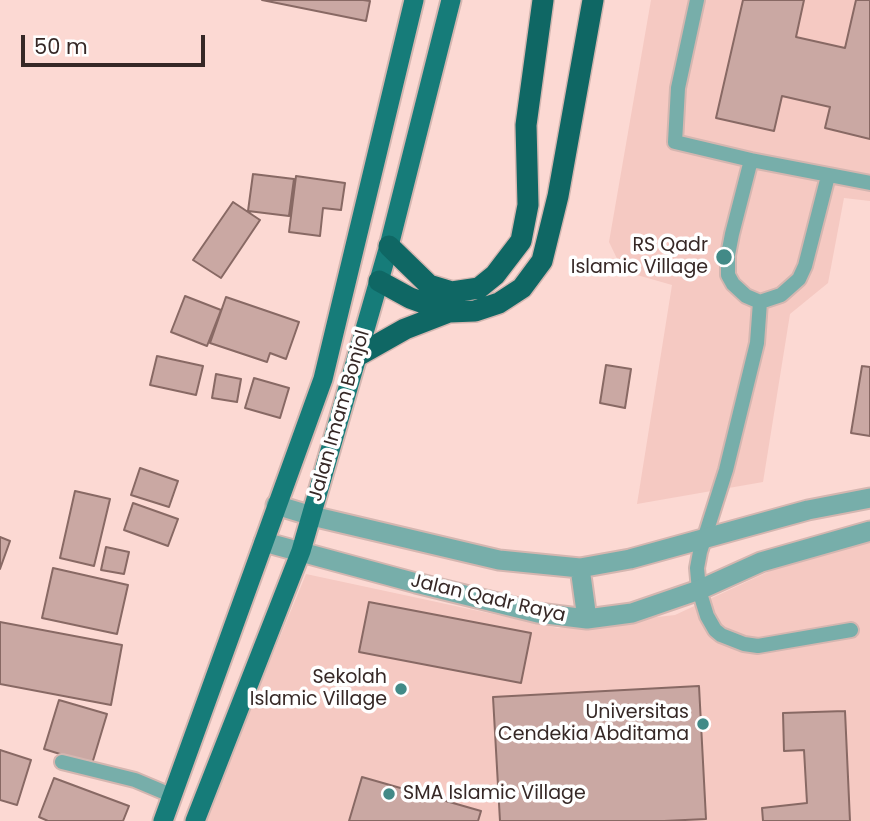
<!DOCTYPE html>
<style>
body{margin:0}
#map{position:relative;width:870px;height:821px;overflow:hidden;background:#fcd9d3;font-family:Poppins,sans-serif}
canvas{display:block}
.scale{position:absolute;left:21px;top:35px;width:184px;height:32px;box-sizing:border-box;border:4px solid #362826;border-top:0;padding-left:9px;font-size:21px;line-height:24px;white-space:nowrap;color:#362826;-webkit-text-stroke:5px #fff;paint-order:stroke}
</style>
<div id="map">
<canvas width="870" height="821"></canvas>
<div class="scale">50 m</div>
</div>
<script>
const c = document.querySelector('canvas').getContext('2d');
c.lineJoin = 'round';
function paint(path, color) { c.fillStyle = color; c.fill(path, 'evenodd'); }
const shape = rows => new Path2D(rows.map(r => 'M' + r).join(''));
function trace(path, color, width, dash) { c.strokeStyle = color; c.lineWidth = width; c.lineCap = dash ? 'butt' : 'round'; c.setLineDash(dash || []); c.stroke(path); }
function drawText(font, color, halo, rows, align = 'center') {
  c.font = font + ' Poppins,sans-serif'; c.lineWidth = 7; c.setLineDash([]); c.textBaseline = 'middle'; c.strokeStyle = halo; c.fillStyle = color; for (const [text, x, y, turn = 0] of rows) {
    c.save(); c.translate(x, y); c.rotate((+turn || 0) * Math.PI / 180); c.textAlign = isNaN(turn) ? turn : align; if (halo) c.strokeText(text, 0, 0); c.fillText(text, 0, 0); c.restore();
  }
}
paint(shape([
 [651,0,870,0,870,201,844,198,828,283,790,314,763,482,637,504,672,285,623,271,609,242],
 [870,533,870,821,204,821,306,574,558,628,675,615,811,552]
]), '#f5c9c2');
const building = shape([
 [262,0,363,0,370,1,366,21,262,0],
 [743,0,804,0,796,37,845,48,856,0,870,0,870,139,825,128,830,107,782,96,774,131,716,118,743,0],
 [253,174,294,179,289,216,248,211,253,174],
 [296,176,345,183,341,210,323,208,320,236,289,232,296,176],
 [233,202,260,220,221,278,193,260,233,202],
 [185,296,221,310,207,346,171,332,185,296],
 [226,297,299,322,286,359,270,353,267,362,210,343,226,297],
 [157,356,203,366,196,395,150,385,157,356],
 [606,365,631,369,625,408,600,403,606,365],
 [862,366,870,367,870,436,851,433,862,366],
 [216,374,241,379,237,402,212,398,216,374],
 [254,378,289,388,280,418,245,408,254,378],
 [140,468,178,481,169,507,131,495,140,468],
 [75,491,110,499,94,566,60,558,75,491],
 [133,503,178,519,168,546,124,530,133,503],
 [0,537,10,541,0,569,0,537],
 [106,547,129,552,124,574,101,570,106,547],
 [53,568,128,585,117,634,42,618,53,568],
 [369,602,531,633,521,683,359,652,369,602],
 [0,622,122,645,111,705,0,684,0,622],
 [699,686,706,819,664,821,500,821,493,697,699,686],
 [59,700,107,714,92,764,44,749,59,700],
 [845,711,850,821,763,821,762,808,807,803,804,750,784,751,783,713,845,711],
 [0,750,31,760,17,805,0,800,0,750],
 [362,777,481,811,478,821,349,821,362,777],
 [54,778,129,806,123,821,48,821,39,817,54,778]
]);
paint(building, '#caa8a3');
trace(building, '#886964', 2);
const service = shape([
 [697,0,678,88,675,142,751,160,732,234,728,255,728,275,733,284,746,296,760,302,757,343,726,470,700,552,697,568,699,590,707,616,715,630,721,635,744,644,758,646,851,630],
 [751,160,870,183],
 [760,302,781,295,799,279,805,266,828,176],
 [62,762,135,780,173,796]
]);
const minor = shape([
 [276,505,312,516,499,560,580,568,630,559,808,510,870,498],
 [264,542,416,583,538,613,587,619,632,613,699,590,761,562,870,531],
 [580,568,587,619]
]);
const primary = shape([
 [163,821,323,379,414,0],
 [195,821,301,551,389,246,451,0]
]);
const motorway = shape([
 [389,246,429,285,452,292,479,288,495,275,521,241,528,205,526,125,543,0],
 [379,281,410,298,449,312],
 [359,355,405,329,449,312,475,311,499,303,522,288,542,261,558,196,593,0]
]);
trace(service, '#d4b6b0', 18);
trace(minor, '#d4b6b0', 23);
trace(primary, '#d4b6b0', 23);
trace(motorway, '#d4b6b0', 24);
trace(service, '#77aeaa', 14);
trace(minor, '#77aeaa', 19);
trace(primary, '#167c79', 19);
trace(motorway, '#0f6764', 21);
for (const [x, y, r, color] of [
 [724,257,9,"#428a87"],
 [401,689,7,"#428a87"],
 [703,724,7,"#428a87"],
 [389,794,7,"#428a87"]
]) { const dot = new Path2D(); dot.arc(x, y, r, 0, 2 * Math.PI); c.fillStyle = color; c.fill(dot); trace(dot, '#fff', 2.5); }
drawText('19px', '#362826', '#fff', [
 ["RS Qadr",708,246],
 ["Islamic Village",708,268],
 ["Sekolah",387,678],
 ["Islamic Village",387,700],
 ["Universitas",689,713],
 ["Cendekia Abditama",689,735],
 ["SMA Islamic Village",403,794,"left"]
], 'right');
drawText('19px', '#362826', '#fff', [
 ["Jalan Imam Bonjol",340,416,-74],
 ["Jalan Qadr Raya",488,599,13]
]);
</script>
